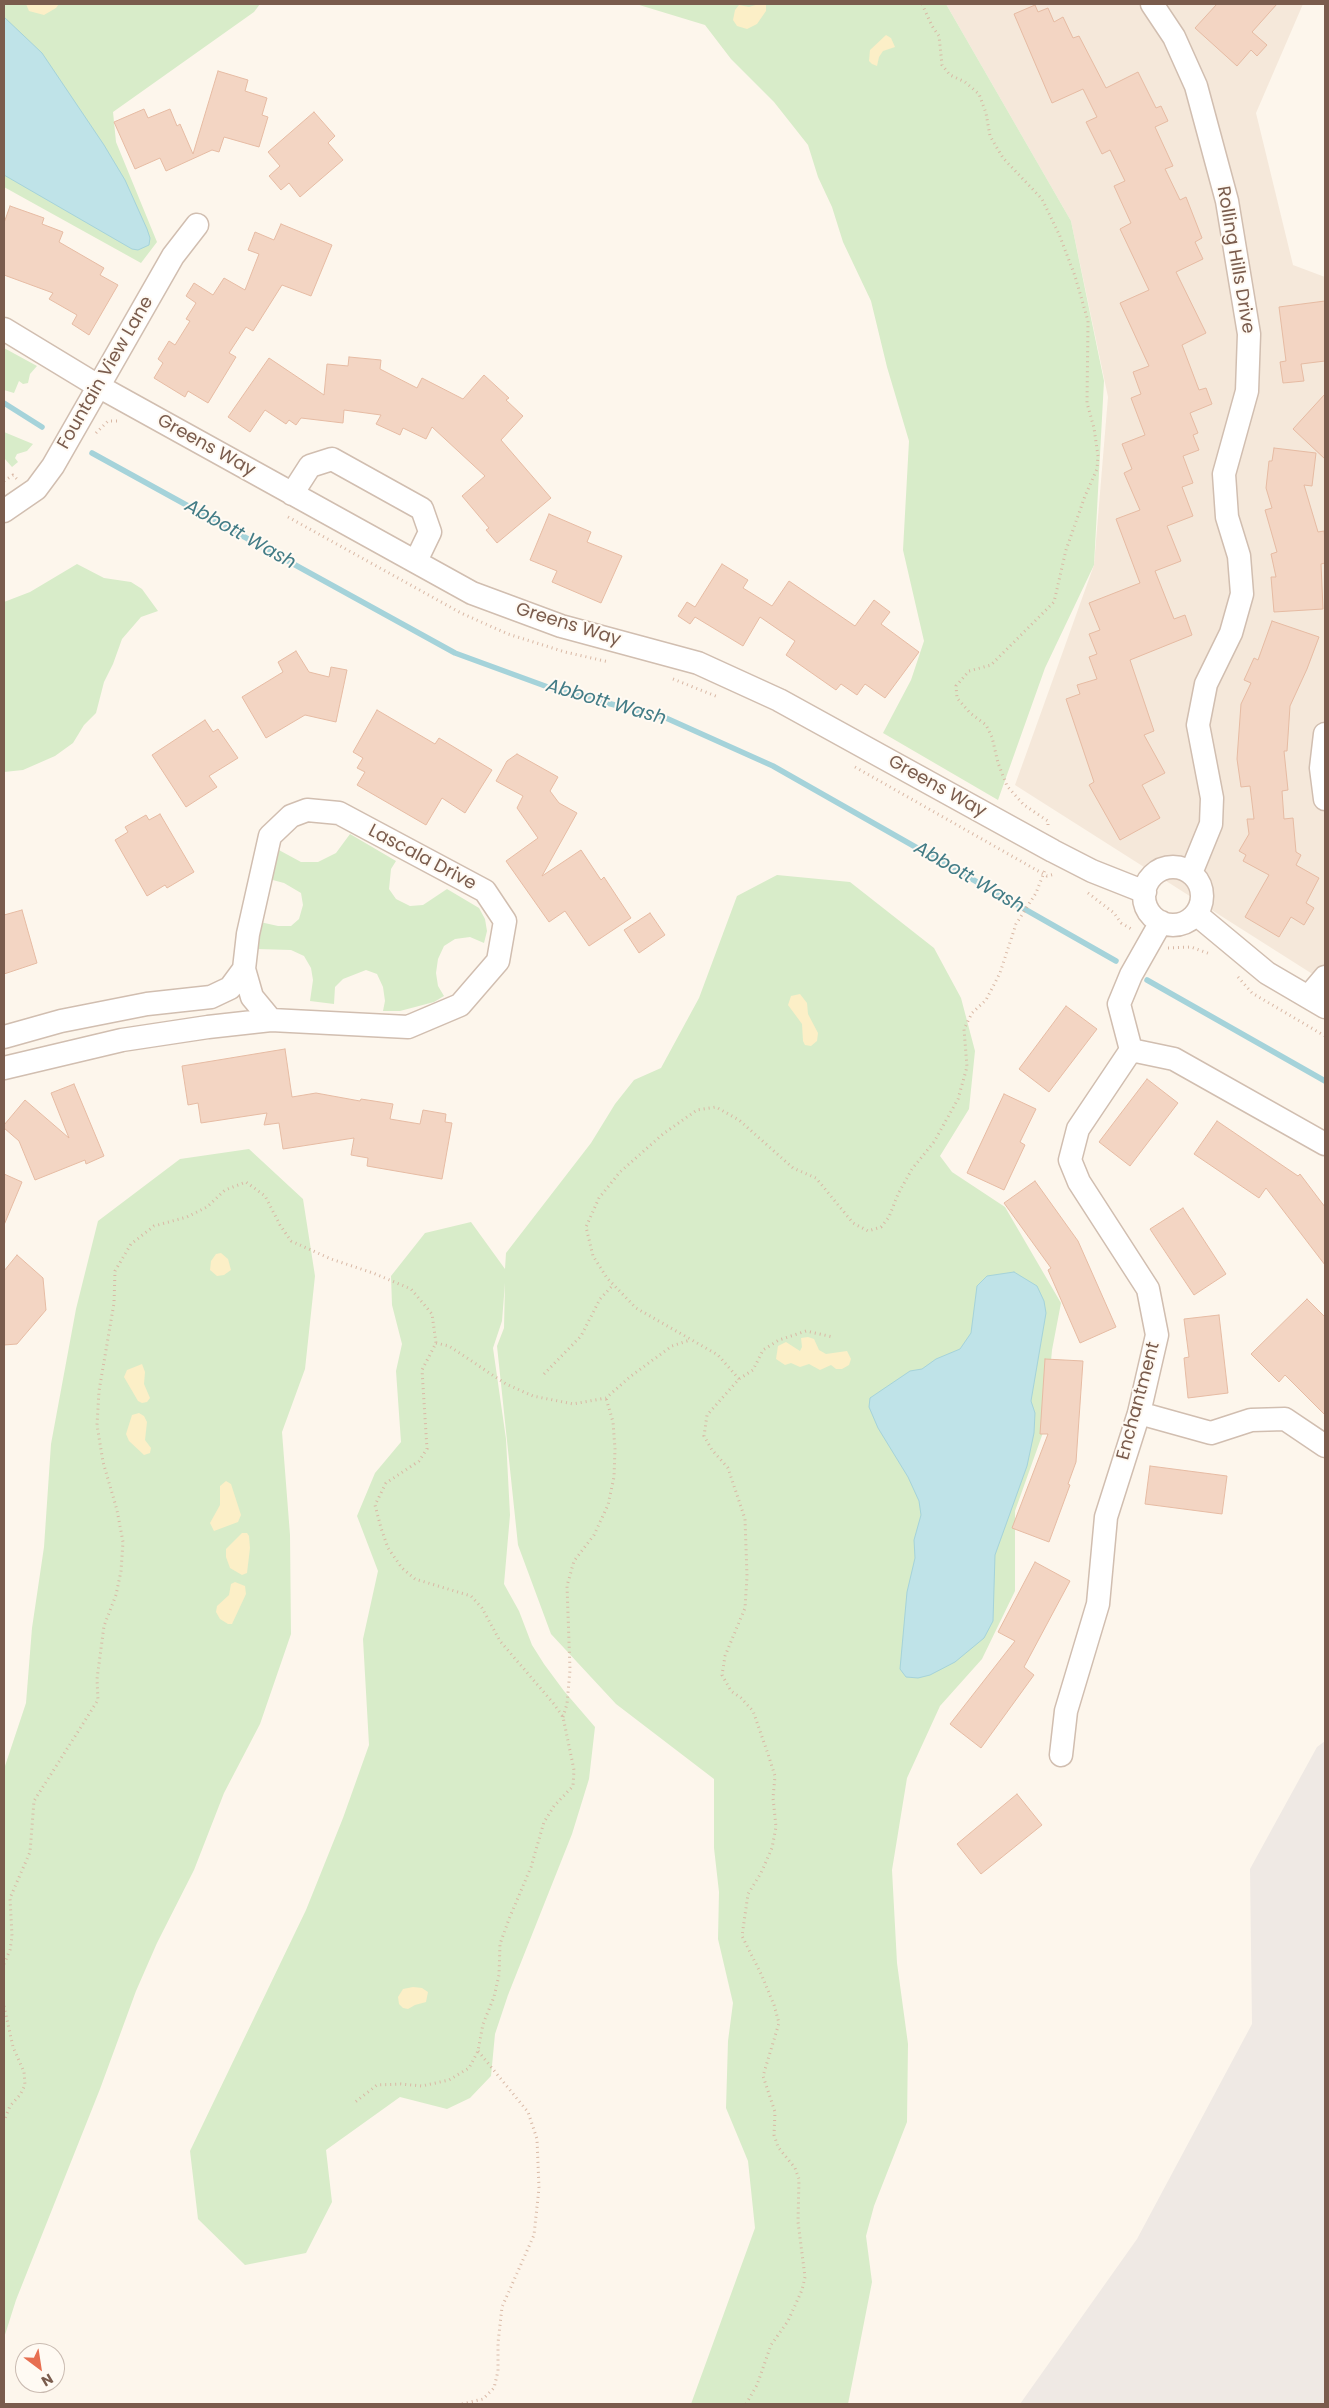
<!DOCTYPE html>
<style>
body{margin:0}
#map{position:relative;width:1329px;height:2408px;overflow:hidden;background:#fdf6ec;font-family:Poppins,sans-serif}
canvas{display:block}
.frame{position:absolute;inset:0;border:5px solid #7a5c4d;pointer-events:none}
.north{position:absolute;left:15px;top:2343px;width:50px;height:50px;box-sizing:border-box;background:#fffaf3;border:1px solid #cabbb1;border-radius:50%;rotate:149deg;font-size:14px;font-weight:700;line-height:20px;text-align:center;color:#7a5c4d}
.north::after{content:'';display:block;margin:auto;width:18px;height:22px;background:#e76f51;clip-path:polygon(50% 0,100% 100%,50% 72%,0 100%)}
</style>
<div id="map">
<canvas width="1329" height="2408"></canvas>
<div class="frame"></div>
<div class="north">N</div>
</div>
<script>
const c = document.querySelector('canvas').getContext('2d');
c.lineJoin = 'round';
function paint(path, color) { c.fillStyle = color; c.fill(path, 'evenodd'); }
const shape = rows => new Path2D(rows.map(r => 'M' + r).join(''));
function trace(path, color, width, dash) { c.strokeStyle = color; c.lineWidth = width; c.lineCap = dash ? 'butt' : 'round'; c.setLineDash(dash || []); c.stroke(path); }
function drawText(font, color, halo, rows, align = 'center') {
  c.font = font + ' Poppins,sans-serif'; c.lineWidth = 4; c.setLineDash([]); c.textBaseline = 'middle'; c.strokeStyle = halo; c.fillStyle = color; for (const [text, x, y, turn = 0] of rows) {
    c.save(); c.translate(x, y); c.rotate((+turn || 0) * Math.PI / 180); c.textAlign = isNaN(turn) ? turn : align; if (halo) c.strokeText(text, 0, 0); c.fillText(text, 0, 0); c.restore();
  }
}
paint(shape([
 [946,4,1303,4,1256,113,1293,265,1325,277,1325,982,1015,785,1094,565,1108,397,1071,221]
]), '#f5e8da');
paint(shape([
 [1325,1741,1325,2404,1020,2404,1137,2239,1252,2024,1250,1869,1317,1747]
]), '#efe9e4');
paint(shape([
 [4,4,260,4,254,12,113,112,116,142,157,242,141,263,4,187],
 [636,4,946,4,1071,221,1104,381,1094,565,1045,668,998,800,883,733,911,680,924,641,903,550,909,441,887,367,871,301,843,242,832,207,818,177,808,145,774,102,731,59,705,25],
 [4,348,37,366,30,374,28,383,23,384,19,381,14,393,4,390],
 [4,432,33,444,27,451,17,454,15,458,18,462,12,467,4,458],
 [77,564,104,578,131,582,142,589,158,611,141,617,122,639,113,664,104,682,96,713,84,725,73,743,55,756,23,770,4,772,4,602,30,592],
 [350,834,396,861,391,869,389,889,396,899,410,906,423,905,447,889,479,908,485,919,487,931,484,943,470,937,455,939,444,946,438,959,436,973,438,986,444,996,434,1002,400,1011,383,1011,385,1001,383,987,377,974,366,970,343,979,335,987,334,1004,310,1001,313,980,311,968,304,956,291,950,257,949,260,922,278,926,291,926,299,919,303,905,301,893,284,883,269,879,277,849,301,862,318,862,336,853],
 [777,875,850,882,934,948,961,998,975,1051,969,1109,940,1156,952,1172,1005,1207,1061,1303,1052,1350,1045,1427,1015,1511,1015,1591,982,1659,940,1706,907,1778,892,1870,897,1963,908,2044,907,2122,874,2206,866,2236,872,2282,848,2404,691,2404,755,2228,748,2161,726,2108,728,2041,733,2003,718,1939,719,1892,714,1848,714,1779,616,1704,551,1634,518,1545,497,1346,504,1328,505,1283,502,1321,493,1348,506,1439,510,1515,504,1584,519,1611,532,1645,544,1664,564,1691,595,1727,589,1779,572,1834,508,1995,495,2034,491,2076,470,2098,447,2109,400,2097,326,2150,332,2202,306,2253,245,2265,198,2219,190,2151,306,1910,343,1818,369,1745,363,1639,378,1571,357,1516,375,1473,401,1442,396,1371,402,1344,392,1305,391,1276,425,1233,471,1222,505,1269,506,1253,591,1143,615,1104,634,1080,661,1068,699,998,737,896],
 [249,1149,303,1199,315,1276,305,1369,282,1432,290,1535,291,1634,260,1724,224,1793,194,1870,157,1943,136,1991,100,2089,16,2300,4,2338,4,1769,26,1703,32,1628,44,1547,51,1444,76,1309,98,1221,180,1159]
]), '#d8ecc9');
paint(shape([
 [26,4,59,4,56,8,44,15,29,11],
 [759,4,766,5,766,11,757,24,747,29,737,26,733,20,735,10,739,5,749,7],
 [886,35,891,38,895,47,883,51,879,57,877,66,872,64,869,61,870,50],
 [800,994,807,1003,808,1014,818,1033,817,1041,811,1046,805,1045,803,1041,802,1024,788,1005,791,996],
 [221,1253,228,1259,231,1270,224,1275,217,1276,210,1270,211,1261,216,1254],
 [808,1337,814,1339,819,1350,826,1354,847,1351,851,1359,849,1365,842,1369,836,1369,831,1365,820,1370,809,1364,800,1367,791,1363,785,1365,776,1359,778,1346,786,1342,800,1351,802,1347,801,1338],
 [142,1364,145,1372,144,1384,150,1398,147,1402,142,1403,138,1401,124,1377,127,1370],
 [139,1413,144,1416,147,1422,145,1440,151,1448,150,1453,144,1455,129,1441,126,1434,132,1415],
 [226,1481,231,1484,241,1515,238,1522,214,1531,210,1523,220,1505,220,1486],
 [242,1533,247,1533,249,1536,250,1548,247,1573,242,1575,230,1568,226,1557,226,1549],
 [235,1582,245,1586,246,1594,232,1624,228,1624,220,1619,216,1612,217,1606,229,1595,231,1584],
 [413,1987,422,1988,428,1992,426,2002,415,2005,408,2009,403,2008,399,2004,398,1997,403,1989]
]), '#fcefc7');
const water = shape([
 [4,17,42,53,104,145,125,180,147,229,150,238,149,245,138,250,132,249,4,175,4,17],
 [1014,1272,1037,1286,1044,1301,1046,1313,1031,1401,1035,1413,1034,1433,1027,1466,995,1555,993,1621,984,1638,955,1662,930,1675,918,1678,906,1677,900,1669,907,1592,915,1558,914,1540,921,1515,919,1501,908,1477,878,1428,869,1407,870,1398,910,1371,922,1369,936,1359,960,1349,971,1333,977,1286,987,1276,1014,1272]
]);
paint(water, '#bfe3e8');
trace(water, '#a5d3da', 1);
trace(shape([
 [4,403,42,427],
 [92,453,455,653,556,690,666,718,773,766,1116,961],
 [1147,980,1325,1081]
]), '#a5d3da', 5.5);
const building = shape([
 [1217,4,1277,4,1252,32,1267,45,1257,56,1251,50,1237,66,1195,28,1217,4],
 [1035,5,1038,12,1048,8,1054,22,1063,17,1073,38,1079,36,1106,88,1138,72,1156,108,1161,106,1168,121,1155,127,1173,166,1165,169,1180,200,1186,197,1202,238,1195,242,1203,259,1176,272,1206,333,1182,345,1199,390,1206,388,1212,404,1190,413,1198,433,1193,435,1199,450,1183,456,1193,483,1182,487,1193,516,1167,526,1181,561,1155,571,1174,619,1185,615,1192,635,1130,660,1154,731,1144,735,1165,773,1142,785,1160,818,1120,840,1089,785,1094,782,1066,699,1080,694,1077,685,1097,679,1089,657,1097,654,1089,634,1100,630,1089,603,1140,583,1116,519,1140,510,1124,473,1132,469,1122,444,1145,435,1131,398,1141,394,1133,372,1149,366,1120,303,1149,290,1120,229,1131,223,1114,186,1125,181,1110,150,1102,154,1086,122,1097,117,1083,89,1052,103,1014,14,1035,5],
 [218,71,248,80,245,91,267,98,262,115,268,117,259,147,224,137,219,152,212,150,166,171,160,158,135,169,114,122,144,109,148,118,170,109,177,126,180,124,193,154,218,71],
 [314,112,335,136,328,143,343,160,300,197,289,183,281,190,269,176,280,166,268,152,314,112],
 [10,206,44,218,42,224,63,232,59,242,104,268,100,275,118,285,89,335,72,324,77,315,49,299,53,293,4,275,4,223,10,206],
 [281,224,332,245,311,296,282,285,253,331,246,327,229,353,236,357,208,403,188,391,185,397,154,378,163,363,158,359,169,341,175,345,190,321,186,319,196,303,186,296,194,283,213,295,224,278,245,290,259,254,248,250,255,232,274,240,281,224],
 [1325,301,1325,361,1301,364,1304,381,1283,383,1280,362,1286,361,1279,307,1325,301],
 [349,357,381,360,380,369,417,388,422,378,463,399,484,375,509,398,506,400,523,416,501,440,551,498,497,543,486,530,489,528,462,496,485,476,432,427,426,439,403,428,400,435,376,424,381,415,344,410,343,423,301,418,296,425,289,420,286,424,265,410,250,432,228,417,269,358,324,395,327,364,348,366,349,357],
 [1325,394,1325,459,1293,429,1325,394],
 [1274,448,1316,453,1312,486,1304,485,1318,532,1324,531,1325,539,1325,563,1321,564,1323,609,1274,612,1271,577,1276,577,1271,554,1277,552,1265,510,1272,508,1266,488,1269,461,1272,461,1274,448],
 [549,514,591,532,587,542,622,556,601,603,552,582,557,571,530,560,549,514],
 [722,564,748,580,743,588,772,606,789,581,855,626,874,600,890,612,881,624,919,652,885,698,865,684,857,695,841,684,836,690,786,655,795,641,760,617,743,646,695,617,690,624,678,616,687,602,695,607,722,564],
 [1272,621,1319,637,1307,669,1290,706,1287,751,1284,751,1288,790,1282,791,1284,819,1293,818,1296,852,1301,855,1296,865,1319,878,1306,903,1314,908,1304,925,1291,917,1279,937,1245,917,1269,875,1243,861,1246,855,1239,851,1249,834,1247,819,1254,819,1250,786,1241,787,1237,759,1241,704,1251,683,1244,680,1254,658,1258,660,1272,621],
 [296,651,309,672,329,677,331,667,347,670,336,722,305,715,266,738,242,697,283,672,278,662,296,651],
 [377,710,435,744,439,738,492,770,465,813,442,798,426,825,357,785,365,772,357,768,363,758,353,752,377,710],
 [205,720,213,732,218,729,238,758,209,776,217,787,186,807,152,755,205,720],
 [517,754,558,777,550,791,559,803,577,813,542,876,581,850,601,880,604,877,631,918,589,946,565,911,549,922,506,861,538,838,517,808,523,796,496,781,507,761,517,754],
 [160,814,194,872,167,888,165,885,147,896,115,840,128,832,125,827,146,815,149,820,160,814],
 [22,910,37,963,4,974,4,915,22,910],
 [650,913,665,935,639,953,624,930,650,913],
 [1066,1006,1097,1029,1049,1092,1019,1069,1066,1006],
 [285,1049,292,1097,316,1093,360,1101,361,1099,393,1104,390,1119,420,1124,423,1110,446,1114,445,1122,452,1123,442,1179,367,1166,368,1158,351,1155,354,1138,283,1149,279,1123,264,1125,267,1113,201,1123,198,1103,188,1105,182,1066,285,1049],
 [1147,1079,1178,1103,1130,1166,1099,1142,1147,1079],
 [74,1084,104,1156,86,1164,85,1160,35,1180,19,1141,4,1128,4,1125,25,1100,69,1138,51,1093,74,1084],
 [1004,1094,1036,1109,1020,1142,1025,1145,1004,1190,967,1173,1004,1094],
 [1217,1121,1298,1176,1300,1174,1325,1207,1325,1265,1266,1188,1259,1198,1194,1154,1217,1121],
 [4,1174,22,1182,4,1225,4,1174],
 [1035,1181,1078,1241,1116,1327,1080,1343,1048,1270,1051,1268,1004,1203,1035,1181],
 [1183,1208,1226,1274,1194,1295,1150,1229,1183,1208],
 [17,1255,43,1278,46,1310,17,1344,4,1345,4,1271,17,1255],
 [1307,1299,1325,1317,1325,1415,1285,1375,1279,1382,1251,1354,1307,1299],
 [1219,1315,1228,1393,1188,1398,1184,1358,1189,1357,1184,1319,1219,1315],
 [1045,1359,1083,1361,1076,1462,1068,1484,1070,1485,1049,1542,1012,1528,1048,1434,1040,1434,1045,1359],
 [1150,1466,1227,1476,1222,1514,1145,1504,1150,1466],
 [1035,1562,1070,1581,1024,1667,1034,1675,981,1748,950,1724,1015,1641,998,1632,1035,1562],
 [1017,1794,1042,1825,981,1874,957,1844,1017,1794]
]);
paint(building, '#f3d5c3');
trace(building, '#e6bba3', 1);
const minor = shape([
 [1152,4,1174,37,1196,86,1227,201,1249,334,1247,391,1224,474,1227,517,1239,556,1242,594,1231,633,1206,684,1198,725,1212,798,1211,824,1191,873],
 [4,329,98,386,472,593,561,626,698,663,779,700,1053,851,1092,871,1145,892],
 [292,494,310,466,332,459,422,509,430,532,416,561],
 [4,511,36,489,53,466,173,256,197,225],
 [1325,734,1321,768,1325,799],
 '1144 896a29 29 0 1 1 58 0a29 29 0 1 1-58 0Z',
 [1196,914,1267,973,1325,1007],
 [244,969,252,997,271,1020],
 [1308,997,1325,977],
 [4,1037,61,1021,147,1004,211,997,230,988,244,969,248,934,270,836,291,816,307,810,339,813,485,891,505,921,498,961,460,1005,408,1027,271,1020,208,1027,122,1040,4,1068],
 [1131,1050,1174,1059,1325,1144],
 [1131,1050,1119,1004,1131,975,1161,922],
 [1139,1413,1211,1433,1251,1420,1285,1419,1325,1446],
 [1061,1755,1066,1711,1098,1604,1106,1517,1139,1413,1157,1335,1148,1289,1079,1182,1070,1160,1078,1129,1131,1050]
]);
trace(minor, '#d1beb0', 25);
trace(shape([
 [922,4,932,26,939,36,942,65,950,75,965,82,979,94,986,113,990,136,1003,158,1042,199,1059,234,1075,276,1088,321,1087,403,1094,428,1098,456,1097,469,1085,496,1066,550,1054,602,991,665,969,671,956,686,957,698,970,713,986,725,992,737,998,763,1007,786,1024,805,1048,821,1048,826],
 [96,433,108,421,117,421],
 [4,481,13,475,17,479],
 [288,517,461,613,508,634,565,652,609,662],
 [673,679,718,697],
 [855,767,1047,876,1055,874],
 [1088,893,1114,913,1121,923,1133,930],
 [1168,948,1191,947,1210,954],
 [1238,977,1252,993,1325,1036],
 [436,1343,449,1346,506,1384,533,1396,573,1404,606,1398,631,1376,672,1346,690,1340],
 [544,1374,581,1336,600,1299,613,1285],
 [739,1379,718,1355,636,1308,607,1278,593,1256,586,1227,599,1198,620,1172,663,1134,697,1110,716,1107,739,1120,793,1168,816,1178,853,1223,868,1231,881,1227,889,1217,898,1194,912,1169,934,1142,958,1099,967,1067,964,1029,972,1013,986,1000,1000,973,1016,924,1036,893,1045,870],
 [563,1717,567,1704,570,1670,567,1586,574,1561,594,1535,608,1505,614,1477,615,1449,613,1422,606,1398],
 [4,1964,10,1950,12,1936,10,1898,30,1852,34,1801,98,1700,97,1679,104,1626,116,1595,121,1571,123,1542,117,1510,103,1462,97,1425,99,1391,114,1303,115,1271,131,1244,154,1226,187,1217,207,1207,225,1190,246,1182,265,1196,280,1225,291,1241,331,1259,373,1273,411,1289,432,1314,436,1343,422,1370,427,1449,419,1461,386,1483,375,1505,381,1528,388,1548,402,1568,415,1579,471,1596,482,1608,500,1641,554,1704,563,1717,574,1770,573,1786,554,1806,544,1822,531,1867,509,1919,500,1944,499,1975,494,1997,483,2024,478,2051,469,2068,449,2080,422,2086,401,2084,377,2085,354,2103],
 [4,2006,13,2047,24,2072,25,2085,20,2095,10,2106,4,2121],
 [462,2404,483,2399,494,2388,498,2371,498,2343,502,2307,534,2235,539,2188,537,2139,528,2112,478,2051],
 [746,2404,757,2385,771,2345,788,2321,802,2290,805,2277,798,2222,799,2179,795,2168,778,2147,774,2135,775,2112,763,2076,779,2023,774,2005,762,1976,742,1936,748,1894,761,1873,772,1848,776,1827,773,1798,775,1776,768,1754,753,1711,741,1698,731,1691,722,1675,725,1656,745,1608,747,1576,745,1519,728,1468,712,1450,704,1436,707,1415,739,1379,753,1370,763,1350,779,1340,806,1331,833,1337]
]), '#d9b8a5', 3, [1, 4]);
trace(minor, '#fff', 22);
drawText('18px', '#7a5c4d', '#fffaf3', [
 ["Rolling Hills Drive",1235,260,80],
 ["Fountain View Lane",106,373,-60],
 ["Greens Way",206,446,29],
 ["Greens Way",568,625,17],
 ["Greens Way",937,787,29],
 ["Lascala Drive",422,858,28],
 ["Enchantment",1139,1401,-75]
]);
drawText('italic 19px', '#437c86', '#fffaf3', [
 ["Abbott Wash",240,535,29],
 ["Abbott Wash",606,703,16],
 ["Abbott Wash",969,878,30]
]);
</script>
